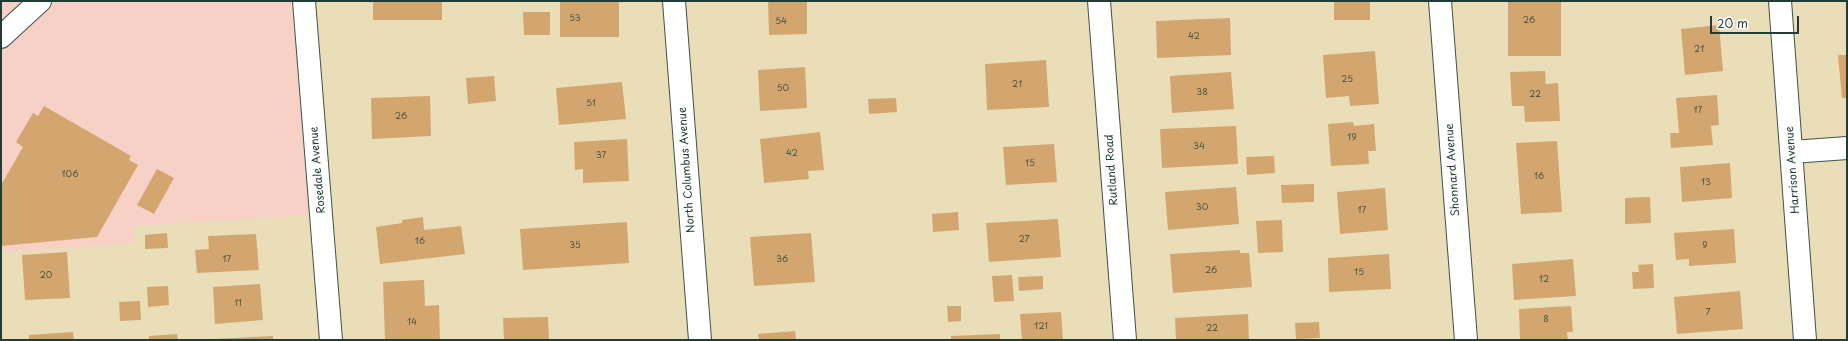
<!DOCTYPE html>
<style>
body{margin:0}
#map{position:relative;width:1848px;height:341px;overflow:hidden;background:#eadeb9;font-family:"Playpen Sans",sans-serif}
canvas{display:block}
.frame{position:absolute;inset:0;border:2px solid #1f3d34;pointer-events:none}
.scale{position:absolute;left:1710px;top:16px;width:89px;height:18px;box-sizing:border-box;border:2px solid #1f3d34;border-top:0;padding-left:5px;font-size:12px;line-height:14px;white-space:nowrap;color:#1f3d34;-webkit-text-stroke:3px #fff;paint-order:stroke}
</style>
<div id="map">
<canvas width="1848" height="341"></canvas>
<div class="frame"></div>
<div class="scale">20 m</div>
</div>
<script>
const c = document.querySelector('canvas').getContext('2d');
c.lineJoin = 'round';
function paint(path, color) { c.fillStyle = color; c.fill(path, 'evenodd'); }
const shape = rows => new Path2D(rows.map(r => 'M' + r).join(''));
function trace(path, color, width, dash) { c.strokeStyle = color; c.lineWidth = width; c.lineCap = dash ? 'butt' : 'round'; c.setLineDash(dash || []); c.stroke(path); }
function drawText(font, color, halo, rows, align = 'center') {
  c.font = font + ' "Playpen Sans",sans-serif'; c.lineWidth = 3; c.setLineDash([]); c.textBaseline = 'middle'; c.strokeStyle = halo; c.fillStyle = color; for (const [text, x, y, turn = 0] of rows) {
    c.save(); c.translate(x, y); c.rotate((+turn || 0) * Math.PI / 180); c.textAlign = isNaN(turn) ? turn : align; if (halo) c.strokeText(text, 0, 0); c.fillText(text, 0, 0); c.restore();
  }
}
paint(shape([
 [1,1,302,1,317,215,134,226,134,243,1,252]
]), '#f7d1c6');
paint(shape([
 [373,1,442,1,442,20,373,20],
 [560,1,619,1,619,37,560,37],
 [768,1,807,1,807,34,769,35],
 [1334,1,1370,1,1370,20,1334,20],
 [1508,1,1561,1,1561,56,1508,56],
 [523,12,550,12,550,35,524,35],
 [1230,18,1231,55,1157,58,1156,21],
 [1719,25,1723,71,1685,75,1681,29],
 [1375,51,1379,104,1350,106,1349,96,1326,98,1323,55],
 [1838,55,1847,55,1847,98,1842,98],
 [1046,60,1049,107,987,110,985,64],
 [805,67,807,108,760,111,758,70],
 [1545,71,1546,84,1558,83,1560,121,1525,122,1524,106,1512,106,1510,72],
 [1231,72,1234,109,1172,113,1170,76],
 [494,76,496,101,468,104,466,78],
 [622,82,626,119,559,125,556,88],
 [1717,95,1719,125,1711,126,1713,145,1671,148,1670,133,1679,133,1676,98],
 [430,96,431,136,372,139,371,98],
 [896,98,897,112,869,114,868,99],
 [44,106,131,156,129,160,138,165,97,237,1,246,1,185,23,147,16,142,33,113,38,116],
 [1353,122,1354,126,1374,124,1376,151,1368,151,1369,164,1331,166,1328,124],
 [1236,126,1238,164,1162,168,1160,129],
 [820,132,824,170,808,171,809,179,764,183,760,139],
 [627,139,629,181,583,183,583,169,575,170,574,142],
 [1557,141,1562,212,1521,214,1516,143],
 [1054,144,1057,182,1006,185,1003,147],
 [1274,156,1275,173,1247,175,1246,157],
 [1730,163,1732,198,1682,202,1680,167],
 [157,169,174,178,154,214,137,205],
 [1314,184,1314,202,1282,203,1281,185],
 [1236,187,1239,224,1168,230,1165,192],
 [1385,188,1388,230,1340,234,1337,192],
 [1650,197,1651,223,1625,224,1625,198],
 [958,212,959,230,933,232,932,214],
 [423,217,424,230,461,226,465,254,380,264,376,227,402,223,402,220],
 [1058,219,1061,257,989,262,986,223],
 [1282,220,1283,252,1258,253,1256,221],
 [627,222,629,263,523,270,520,229],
 [1734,229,1736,263,1689,266,1689,259,1676,260,1674,233],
 [167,233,168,248,145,249,145,235],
 [811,233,815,282,754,286,750,237],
 [256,234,259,270,197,273,195,250,209,249,208,236],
 [1240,250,1240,253,1249,253,1252,287,1173,293,1170,254],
 [67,252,70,298,25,300,22,255],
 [1389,254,1391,289,1329,292,1328,258],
 [1573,259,1576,296,1514,300,1512,264],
 [1653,264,1654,288,1633,289,1632,272,1639,272,1638,265],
 [1012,275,1014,301,994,302,992,276],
 [1043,276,1043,289,1019,291,1018,277],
 [424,280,425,306,439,305,440,340,385,340,383,282],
 [260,284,263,320,215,324,213,287],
 [168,286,169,305,148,307,147,287],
 [1740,291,1743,329,1677,334,1674,297],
 [140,301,141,320,120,321,119,302],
 [947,306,961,306,961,321,948,322],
 [1571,306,1573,332,1567,332,1568,340,1520,340,1519,309],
 [1061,312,1063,340,1022,340,1020,314],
 [1248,314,1249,340,1176,340,1175,318],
 [548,317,549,340,504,340,503,318],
 [1319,322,1320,338,1296,339,1295,323],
 [795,331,796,340,759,340,758,334],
 [73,332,74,340,29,340,29,335],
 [177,334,178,340,149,340,149,336],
 [1000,334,1000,340,951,340,951,336],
 [273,336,273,340,214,340,214,339]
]), '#d3a66f');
const minor = shape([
 [304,1,331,340],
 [674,1,700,340],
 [1099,1,1125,340],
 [1440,1,1466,340],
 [1780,1,1805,340],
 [1792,152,1847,148]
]);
const tertiary = shape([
 [1,37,40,1]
]);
trace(minor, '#3d5548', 24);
trace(tertiary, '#3d5548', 24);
trace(minor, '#fff', 22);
trace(tertiary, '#fff', 22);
drawText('9px', '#4c5743', null, [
 ["53",575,19],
 ["26",1529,21],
 ["54",781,22],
 ["42",1194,37],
 ["21",1699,50],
 ["25",1347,80],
 ["21",1017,85],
 ["50",783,89],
 ["38",1202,93],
 ["22",1535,95],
 ["51",591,104],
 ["17",1698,111],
 ["26",401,117],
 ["19",1352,138],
 ["34",1199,147],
 ["42",792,154],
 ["37",601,156],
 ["15",1030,164],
 ["106",70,175],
 ["16",1539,177],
 ["13",1706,183],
 ["30",1202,208],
 ["17",1362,211],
 ["27",1024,240],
 ["16",420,242],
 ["35",575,246],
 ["9",1705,246],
 ["17",227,260],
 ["36",782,260],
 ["26",1211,271],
 ["15",1359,273],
 ["20",46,276],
 ["12",1544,280],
 ["11",238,304],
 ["7",1708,313],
 ["8",1546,320],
 ["14",412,323],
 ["121",1041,327],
 ["22",1212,329]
]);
drawText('11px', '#1f3d34', '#fff', [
 ["Rosedale Avenue",318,170,-95],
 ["North Columbus Avenue",687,170,-94],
 ["Rutland Road",1112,170,-94],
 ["Shonnard Avenue",1453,170,-94],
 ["Harrison Avenue",1793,170,-94]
]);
</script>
